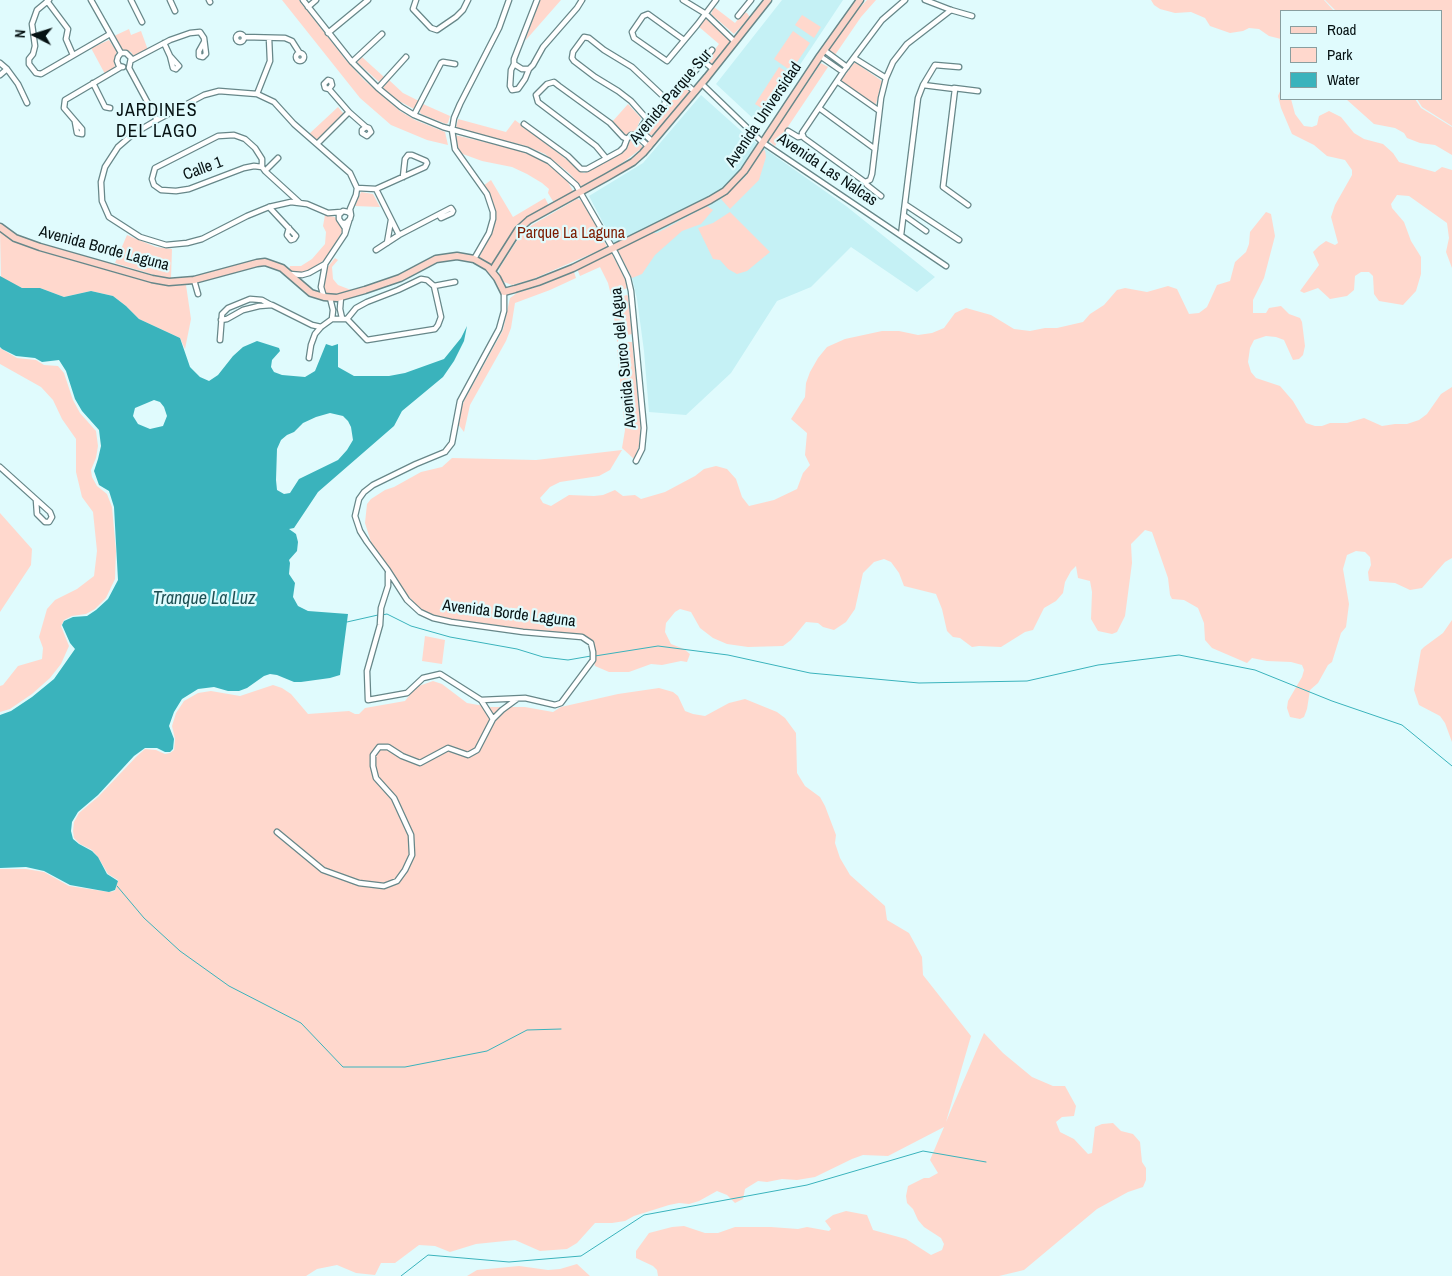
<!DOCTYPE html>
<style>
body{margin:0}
#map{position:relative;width:1452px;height:1276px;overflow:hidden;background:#e0fbfd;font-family:"Archivo Narrow",sans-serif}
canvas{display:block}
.legend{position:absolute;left:1280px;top:10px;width:162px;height:90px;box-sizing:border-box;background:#e0fbfd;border:1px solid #899e9f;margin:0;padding:6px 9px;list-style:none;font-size:15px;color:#061213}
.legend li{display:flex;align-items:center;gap:10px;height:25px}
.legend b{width:25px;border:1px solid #899e9f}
.north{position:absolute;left:10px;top:10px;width:50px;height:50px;-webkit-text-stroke:4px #e0fbfd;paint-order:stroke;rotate:275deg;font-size:14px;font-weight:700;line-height:20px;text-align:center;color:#061213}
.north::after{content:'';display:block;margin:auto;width:18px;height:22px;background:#061213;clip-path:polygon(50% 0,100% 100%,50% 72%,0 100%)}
</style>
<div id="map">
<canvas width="1452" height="1276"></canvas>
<ul class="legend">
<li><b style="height:6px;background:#fbd4c9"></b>Road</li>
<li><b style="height:14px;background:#ffd8cd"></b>Park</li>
<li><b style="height:14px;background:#3ab3bc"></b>Water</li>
</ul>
<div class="north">N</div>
</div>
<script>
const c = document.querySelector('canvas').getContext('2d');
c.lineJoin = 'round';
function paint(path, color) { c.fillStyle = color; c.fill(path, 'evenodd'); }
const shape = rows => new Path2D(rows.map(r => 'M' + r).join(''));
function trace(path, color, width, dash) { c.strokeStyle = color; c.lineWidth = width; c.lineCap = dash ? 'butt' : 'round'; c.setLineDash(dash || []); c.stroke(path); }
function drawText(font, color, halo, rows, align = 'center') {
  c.font = font + ' "Archivo Narrow",sans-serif'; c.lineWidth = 4.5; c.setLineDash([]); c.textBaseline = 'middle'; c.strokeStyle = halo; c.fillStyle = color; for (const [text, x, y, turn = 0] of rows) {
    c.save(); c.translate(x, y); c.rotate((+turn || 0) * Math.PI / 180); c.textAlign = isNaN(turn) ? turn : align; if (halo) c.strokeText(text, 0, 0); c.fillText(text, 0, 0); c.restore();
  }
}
paint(shape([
 [782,0,843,0,760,125,716,84],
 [701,95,748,137,846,206,935,277,917,292,851,247,811,287,777,301,731,373,686,415,649,412,644,351,637,299,632,278,589,196,643,163]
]), '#c5f1f5');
paint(shape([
 [282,0,299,0,345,59,364,80,400,111,415,120,445,132,448,145,427,140,391,125,360,98],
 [539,0,561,0,525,41],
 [867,0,876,0,861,17,835,55,830,52,829,49,854,14],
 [1151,0,1324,0,1334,11,1281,11,1281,39,1269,36,1259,29,1249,28,1243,31,1230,33,1210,26,1205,18,1191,12,1175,13,1160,9,1154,5],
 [1325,0,1452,0,1452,126,1422,107,1417,99,1441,99,1441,11,1336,11],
 [714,7,735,23,744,12,747,13,750,17,734,34,711,14],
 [802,15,821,27,814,38,795,25],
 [705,18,721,31,730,40,730,44,712,65,707,60,719,44,698,26],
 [129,29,131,35,141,31,148,50,134,57,131,52,123,50,114,36],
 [793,31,810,43,791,71,774,59],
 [109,40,117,52,114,59,115,68,105,74,91,48],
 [362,57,384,77,379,82,357,62],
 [821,63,828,67,775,146,770,142,769,140],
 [854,63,856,63,882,81,876,104,873,105,842,83,842,79],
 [779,67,790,74,766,111,755,104],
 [389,80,403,93,419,101,414,109,399,101,383,88],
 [685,86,691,92,654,135,649,135,644,131,645,126,652,124],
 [1281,89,1281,99,1291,99,1295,114,1304,126,1312,127,1317,125,1319,116,1329,111,1341,117,1354,133,1364,139,1383,144,1393,153,1399,162,1435,172,1442,167,1452,170,1452,268,1446,252,1449,238,1447,223,1409,196,1397,195,1391,204,1392,208,1404,222,1411,241,1421,257,1421,274,1416,291,1403,305,1379,301,1374,294,1373,276,1369,272,1361,272,1355,276,1354,290,1347,296,1330,299,1318,288,1304,293,1300,291,1319,265,1313,252,1319,246,1326,241,1335,245,1338,243,1331,217,1335,205,1352,175,1352,170,1345,160,1327,156,1314,145,1292,134,1281,108,1278,96],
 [1346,99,1415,99,1421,108,1452,127,1452,155,1435,145,1420,143,1407,138,1404,133,1395,128,1374,124],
 [423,104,450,116,448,123,446,124,421,114,419,110],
 [628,104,641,118,638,125,638,132,626,135,612,122],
 [338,107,344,114,317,141,309,134],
 [458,119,506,132,515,120,566,159,580,171,584,173,624,152,631,139,635,139,642,146,642,148,622,163,586,185,581,186,569,173,545,154,526,146,456,128],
 [455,135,514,149,531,155,548,164,568,182,573,191,554,203,548,193,549,189,542,183,527,174,512,167,482,161,460,153,457,148],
 [765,150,766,157,759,180,730,209,721,199,745,177,762,151],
 [491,180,513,217,545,198,549,206,527,218,513,230,492,267,479,258,495,222,493,202,483,186],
 [361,192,373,194,380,207,355,206],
 [577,199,583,201,607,247,533,279,512,285,504,282,499,274,500,267,522,233,532,225],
 [707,206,713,210,701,224,682,231,655,255,642,274,632,278,618,251,619,249,652,233,657,233],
 [730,212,770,252,747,271,737,274,728,269,720,260,713,259,698,228,713,223],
 [1266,212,1271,214,1275,236,1264,278,1253,300,1253,313,1266,313,1269,308,1281,306,1289,314,1300,318,1302,322,1305,346,1303,355,1299,359,1293,360,1284,340,1276,337,1266,336,1254,340,1250,348,1248,362,1251,372,1256,378,1280,386,1293,401,1306,423,1315,426,1322,426,1330,423,1347,423,1364,418,1382,426,1395,424,1407,424,1419,420,1427,414,1441,394,1452,387,1452,558,1445,562,1422,588,1410,590,1395,583,1369,581,1368,572,1371,565,1370,557,1365,552,1356,551,1347,555,1343,569,1349,604,1346,627,1341,633,1332,662,1328,665,1318,683,1310,690,1307,709,1304,717,1300,719,1290,717,1287,708,1288,701,1302,677,1304,670,1302,665,1291,662,1267,661,1252,658,1247,663,1212,648,1205,640,1204,623,1198,608,1184,600,1172,599,1170,595,1168,578,1152,532,1145,530,1131,544,1132,563,1125,616,1117,632,1112,634,1098,631,1091,619,1092,592,1090,581,1078,578,1076,566,1071,571,1065,582,1063,593,1056,601,1044,608,1033,630,1025,632,1001,647,979,646,972,647,960,638,953,637,947,631,942,609,936,594,904,586,899,573,891,562,884,559,874,562,863,573,855,609,846,622,834,630,823,627,818,623,806,622,791,640,783,646,748,647,727,644,713,638,700,628,691,612,680,609,675,612,666,623,665,632,671,644,684,649,690,654,687,662,681,661,662,665,651,664,629,672,609,672,595,666,591,649,585,639,453,622,424,614,399,585,374,549,371,542,365,523,367,504,371,499,385,490,394,487,421,472,442,467,452,458,536,460,622,450,610,470,599,476,560,482,550,487,540,498,543,503,551,506,569,495,594,496,603,495,615,490,623,496,635,495,641,499,665,492,695,476,704,469,716,466,727,469,736,479,742,497,749,506,774,500,797,489,803,473,810,465,805,455,807,433,791,419,805,397,806,383,810,372,818,358,827,347,845,339,882,331,899,331,918,335,932,333,944,328,955,313,966,308,991,315,1014,329,1030,331,1045,328,1057,328,1083,322,1090,314,1104,305,1117,290,1125,288,1147,292,1168,286,1177,289,1189,314,1199,313,1207,307,1217,285,1230,281,1235,262,1246,252,1249,244,1250,232],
 [325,215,335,217,342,229,342,232,330,252,323,261,308,271,296,273,289,271,290,266,301,266,312,259,325,244,326,232,323,226],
 [0,231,20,244,39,251,151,283,168,286,186,285,191,319,185,349,180,338,139,319,126,306,113,296,91,291,64,297,40,288,22,288,1,278],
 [127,235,156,247,172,249,171,278,154,275,115,263],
 [611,252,625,279,627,288,611,295,608,283,600,267,580,276,578,271,578,269],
 [335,258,338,260,332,267,333,279,338,285,351,290,333,296,324,294,323,288,327,268],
 [574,272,576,278,550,290,515,303,511,328,506,341,470,405,464,432,458,424,461,409,464,401,503,330,510,298,517,293,540,286],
 [627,295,628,296,632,334,623,336,617,342,612,299],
 [626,342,632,342,641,425,639,446,634,459,622,448,625,430,617,350],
 [0,348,17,358,36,360,44,365,58,366,64,373,73,400,80,413,96,431,98,446,96,458,91,470,92,477,97,486,107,494,112,507,116,551,115,579,106,598,95,609,86,614,72,616,64,620,61,626,69,646,61,664,50,678,32,694,10,709,0,712,0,686,3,685,18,666,42,659,43,648,39,637,47,609,55,600,77,589,94,576,97,551,93,512,82,497,76,472,76,439,62,419,53,400,41,387,0,364],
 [0,513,32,549,31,565,0,612],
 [1452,620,1452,742,1445,723,1440,716,1419,705,1414,690,1421,650,1424,647,1443,633],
 [425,636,445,640,442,664,422,661],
 [433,681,442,684,467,703,490,707,525,707,553,712,561,707,618,694,659,688,673,692,678,696,685,711,693,714,705,716,729,703,745,699,777,712,785,718,796,733,797,773,805,786,820,797,825,806,836,835,835,843,840,858,850,875,885,906,887,920,909,933,922,957,923,975,971,1036,946,1122,984,1033,1003,1053,1032,1077,1053,1086,1065,1086,1076,1106,1074,1116,1062,1117,1056,1122,1060,1132,1074,1139,1088,1154,1092,1153,1095,1127,1102,1124,1113,1123,1121,1131,1133,1134,1140,1142,1142,1162,1146,1168,1146,1180,1143,1187,1128,1192,1097,1209,1024,1270,999,1276,658,1276,657,1270,653,1266,636,1258,636,1251,649,1233,672,1227,684,1226,705,1233,718,1233,735,1227,771,1227,798,1229,807,1227,829,1231,831,1229,825,1221,833,1215,846,1211,867,1215,873,1230,906,1239,931,1255,942,1250,944,1244,941,1238,924,1227,918,1220,913,1209,907,1203,906,1196,908,1186,924,1178,929,1178,938,1173,930,1160,944,1127,888,1156,863,1155,852,1159,815,1177,797,1180,782,1179,767,1182,758,1181,745,1189,743,1199,735,1203,727,1195,717,1191,699,1201,689,1204,679,1203,669,1205,634,1216,625,1221,612,1223,595,1223,577,1243,567,1249,540,1251,515,1240,476,1244,450,1252,435,1246,419,1245,395,1263,381,1263,375,1275,356,1273,337,1265,317,1269,306,1276,0,1276,0,869,26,869,44,872,69,886,109,892,115,891,118,880,108,874,98,857,92,850,80,844,74,838,73,831,74,822,79,813,98,797,136,757,145,749,156,750,165,754,170,753,174,750,175,739,172,726,176,713,184,701,198,693,211,691,240,696,273,685,282,688,291,694,308,714,349,711,355,714,359,714,365,708,405,701,416,687],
 [577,1264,590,1276,467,1276,477,1270,519,1266,548,1270,560,1269]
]), '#ffd8cd');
paint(shape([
 [0,276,22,288,40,288,64,297,91,291,113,296,126,306,139,319,180,338,190,367,200,377,209,381,218,375,233,356,243,347,257,341,279,348,280,351,272,360,271,367,274,372,282,375,305,377,315,371,326,344,332,346,338,344,338,367,354,376,389,376,405,373,444,359,461,338,467,326,464,341,454,361,443,377,402,411,394,426,318,492,294,528,289,529,296,534,298,542,297,551,289,560,290,563,289,574,295,583,293,597,298,606,308,611,348,614,340,675,330,678,301,682,294,682,277,675,270,674,264,676,247,688,239,691,228,691,214,687,198,689,182,699,174,712,169,726,174,739,173,749,170,752,165,752,157,748,145,748,134,756,98,795,78,812,72,822,71,831,73,839,79,844,92,851,98,857,107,874,118,881,115,890,109,892,70,885,44,871,26,867,0,868,0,715,11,711,32,697,54,679,75,649,70,643,62,625,64,621,73,617,87,616,96,610,108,599,118,580,114,507,109,491,99,485,94,471,98,459,101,446,99,430,82,411,75,399,66,371,59,360,42,362,35,358,16,356,2,349,0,347],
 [154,400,160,402,164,407,167,416,163,426,150,429,138,424,133,416,135,408],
 [330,413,343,416,348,421,351,427,353,440,347,450,338,460,299,479,290,493,284,494,277,490,276,480,277,449,281,440,287,435,294,432,303,423,316,417]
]), '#3ab3bc');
trace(shape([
 [382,615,387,614,411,626,450,637,517,649,543,657,568,660,591,656],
 [347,622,378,615],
 [595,656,658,646,728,655,810,673,919,683,1027,681,1098,665,1179,655,1255,670,1332,701,1402,725,1452,766],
 [117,886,144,918,180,951,229,986,301,1023,343,1067,405,1067,487,1051,527,1030,561,1029],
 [401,1276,428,1255,509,1262,581,1256,644,1215,807,1185,923,1151,986,1162]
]), '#3ab3bc', 1);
const street = shape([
 [49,0,37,10,32,24,35,46,33,54,29,59,29,64,36,73,41,74,110,34],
 [91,0,121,53],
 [131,0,142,22],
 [170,0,175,11],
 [209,0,210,2],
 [303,0,352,62,378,88,401,107,414,115,443,127,527,150,549,161,576,185,616,254,628,278,631,291,644,428,642,449,636,461],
 [416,0,413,9,431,28,437,30,456,17,463,10,468,0],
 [537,0,514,59,514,64,522,69,529,69,533,65,543,47,577,8,582,0],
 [683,0,706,14,735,42],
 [925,0,951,10,972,16],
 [47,1,68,29,66,39,73,55],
 [308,7,316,0],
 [738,16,751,0],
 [328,33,368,0],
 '236 38a4 4 0 1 1 8 0a4 4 0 1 1-8 0Z',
 [244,37,285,38,292,41,299,52],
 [684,40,648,14,643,16,632,32,634,38,667,61,697,25,716,0],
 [164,43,170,56,173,68,176,69],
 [824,50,847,67],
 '296 57a4 4 0 1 1 8 0a4 4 0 1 1-8 0Z',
 [121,53,126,53,131,58,129,68,157,120],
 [121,53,118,57,117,61,119,66,123,67],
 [820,56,843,72],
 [171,57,179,66,176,69],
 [854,58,886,78],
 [132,60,170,40,190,33,200,32,204,38,206,54,203,57,199,56,199,51,204,42],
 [703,61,713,69],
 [352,62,382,34],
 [0,63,7,69,18,84,27,103],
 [514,64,511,70,510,86,512,90,518,89,525,79,529,69],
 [0,75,7,69],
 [838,82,878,110],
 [93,83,105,107,110,108],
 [685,83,695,92],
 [702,84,762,142,946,266],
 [923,85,935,65,959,67],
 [683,86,712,50],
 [378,88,406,57],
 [954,88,978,91],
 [329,89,332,85,331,81,328,80,324,84,325,88,329,89,349,112,366,127,369,128,371,132,367,136,362,133,362,130,366,127],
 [257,94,270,61,269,38],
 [819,108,875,149],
 [414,115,441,63,443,62,455,64],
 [647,119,631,101,618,91,595,77,574,61,572,58,573,52,584,37,589,38,604,50,632,67,665,98,665,103,654,117,647,119,642,126,643,133,653,142],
 [75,122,77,133,82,134],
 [524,124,568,156,581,169,587,169,620,151,624,147,627,139,631,135,635,135,638,137,649,147],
 [788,131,798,137,803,136],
 [82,134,82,129,64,108,65,100,121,67],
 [317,144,349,112],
 [606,158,596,146,538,102,536,95,547,84,554,82,559,86,610,123,623,137,627,139],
 [262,167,254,166,244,168,189,189,176,191,161,190,154,185,152,179,155,168,218,136,234,135,245,139,255,148,262,159,262,167,265,171,299,202],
 [265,171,278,158],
 [865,182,870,180,872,174,881,98,886,78,893,62,907,44,951,10],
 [357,188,376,189,425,167,427,163,426,161,412,155,408,155,405,159,403,177],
 [376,189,399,235],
 [881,196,867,185,865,182,804,138,802,133,843,72,882,20,905,0],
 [906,205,959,240],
 [269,207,296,236,294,239,291,240,287,235,289,228],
 [341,212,328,213,307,204,291,202,269,207,247,216,202,239,187,243,166,245,140,237,109,217,102,201,101,182,105,167,118,147,133,134,157,120,204,95,219,91,257,94,274,102,294,124,350,173,357,188,356,195,350,209,351,215],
 [905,216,926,231],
 [342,223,346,223,350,219,351,215,348,212,343,211,339,215,339,219,345,228,345,233],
 [901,235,918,98,923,85,955,89,943,187,968,205],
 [387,243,391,220],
 [376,250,399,235,451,208,453,211,452,213,441,218,439,215],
 [474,259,489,233,493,219,493,212,487,194,455,149,452,130,454,118,460,104,499,28,509,0],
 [290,274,302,275,309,273,325,264,345,234,349,221],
 [194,280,198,294],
 [434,286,455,282],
 [324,297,321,287,325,265],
 [341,297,340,309,342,318],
 [330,298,333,310,332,319],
 [332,319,347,319,367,340,435,329,438,325,441,317,434,286,427,280,421,279,398,290,367,302,356,308,347,319],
 [221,320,227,319,243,310,259,306,272,305,312,325,321,327],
 [220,340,222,314,228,308,250,299,262,300,271,305],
 [309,358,311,345,315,334,321,327,332,319],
 [0,467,50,512,52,517,49,522,45,522,37,514,36,500],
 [388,573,388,586,381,608,380,625,367,671,368,700,407,693,423,678,440,674,481,700,493,719],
 [481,700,525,698,555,705,561,703,593,660,593,652,591,643,582,637,523,632,451,622,433,618,420,612,407,600,387,569,367,542,360,531,355,516,359,499,364,492,373,485,416,464,445,452,452,443,460,401,499,329,504,311,504,292],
 [277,832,323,870,359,883,384,886,397,881,405,870,412,855,411,835,394,798,376,778,373,766,373,755,379,747,388,747,402,756,420,763,448,748,468,755,477,750,493,719,502,710,517,699]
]);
const secondary = shape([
 [0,227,15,238,40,247,152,279,169,282,194,280,257,263,265,262,282,268,311,293,324,297,337,298,365,290,400,278,436,259,457,256,474,259,488,267,497,278,504,292,515,289,538,282,573,268,710,200,725,191,744,171,820,56,860,0],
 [492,271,518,230,529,220,607,177,633,162,643,153,707,77,768,0]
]);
trace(street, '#678789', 7);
trace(secondary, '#678789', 9);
trace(street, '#fff', 4.5);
trace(secondary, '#fbd4c9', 6);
drawText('16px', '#061213', '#e0fbfd', [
 ["Avenida Parque Sur",671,97,-50],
 ["Avenida Universidad",764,115,-56],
 ["Calle 1",203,169,-20],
 ["Avenida Las Nalcas",827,170,34],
 ["Avenida Borde Laguna",104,249,15],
 ["Avenida Surco del Agua",624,358,-96],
 ["Avenida Borde Laguna",509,614,7]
]);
drawText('16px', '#7b1b00', '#e0fbfd', [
 ["Parque La Laguna",571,234]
]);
c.letterSpacing = '1px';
drawText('18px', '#061213', '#e0fbfd', [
 ["JARDINES",157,111],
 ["DEL LAGO",157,132]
]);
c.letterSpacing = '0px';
drawText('italic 18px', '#1e5054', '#e0fbfd', [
 ["Tranque La Luz",204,599]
]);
</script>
